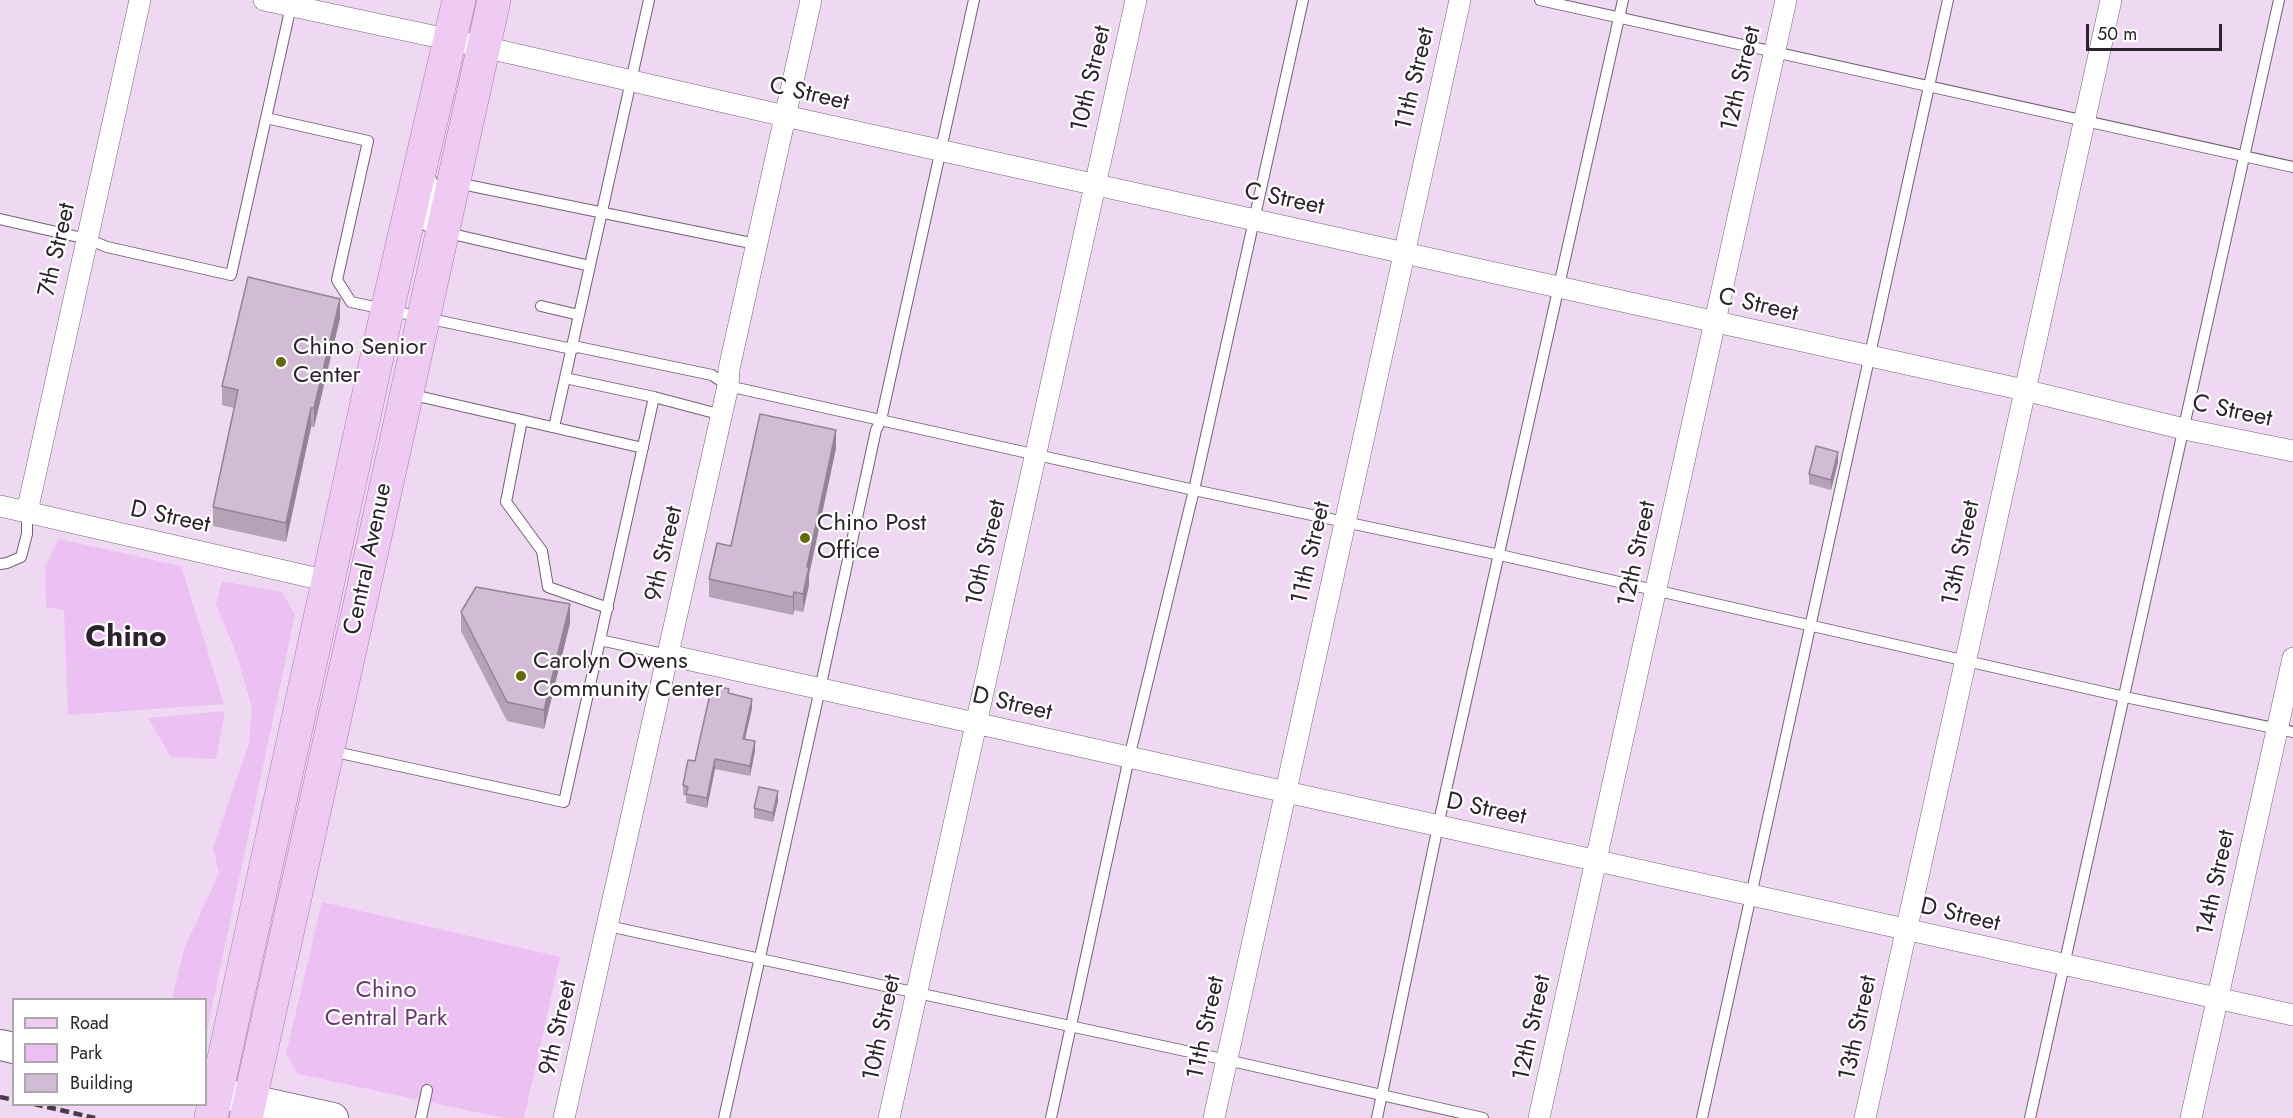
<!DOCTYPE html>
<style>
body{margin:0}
#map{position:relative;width:2293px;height:1118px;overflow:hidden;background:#efd8f2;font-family:Jost,sans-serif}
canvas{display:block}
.legend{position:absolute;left:12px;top:998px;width:195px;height:108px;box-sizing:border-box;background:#fff;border:2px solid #aba7ab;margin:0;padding:8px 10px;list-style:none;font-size:18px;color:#2c232d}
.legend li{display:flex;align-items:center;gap:12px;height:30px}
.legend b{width:30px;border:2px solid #aba7ab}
.scale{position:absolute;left:2086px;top:24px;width:136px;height:27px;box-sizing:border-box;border:3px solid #2c232d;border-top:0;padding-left:8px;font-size:18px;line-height:21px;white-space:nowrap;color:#2c232d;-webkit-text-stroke:4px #fff;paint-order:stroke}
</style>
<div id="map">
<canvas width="2293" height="1118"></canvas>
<ul class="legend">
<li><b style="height:8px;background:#efcbf4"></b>Road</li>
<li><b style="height:16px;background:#edc0f3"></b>Park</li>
<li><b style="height:16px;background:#d2bcd5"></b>Building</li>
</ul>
<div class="scale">50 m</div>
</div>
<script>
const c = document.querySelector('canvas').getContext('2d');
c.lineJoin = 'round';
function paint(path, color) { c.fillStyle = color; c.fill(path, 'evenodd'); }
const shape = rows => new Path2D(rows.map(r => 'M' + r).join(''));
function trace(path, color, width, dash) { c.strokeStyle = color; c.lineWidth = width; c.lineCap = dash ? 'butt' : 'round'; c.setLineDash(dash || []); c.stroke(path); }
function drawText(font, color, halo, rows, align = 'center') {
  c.font = font + ' Jost,sans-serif'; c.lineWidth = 4.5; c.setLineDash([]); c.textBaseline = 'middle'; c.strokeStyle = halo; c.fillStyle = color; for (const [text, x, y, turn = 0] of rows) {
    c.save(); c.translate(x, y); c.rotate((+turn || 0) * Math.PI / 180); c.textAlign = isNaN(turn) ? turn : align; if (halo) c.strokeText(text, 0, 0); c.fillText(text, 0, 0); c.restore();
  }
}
paint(shape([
 [59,539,181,566,224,704,68,715,64,610,46,607,45,567],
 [222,581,282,592,295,615,206,1035,206,1000,172,999,184,949,219,873,213,848,249,743,252,708,237,656,216,604],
 [225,711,216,759,171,757,148,718],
 [322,902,560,957,524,1118,506,1118,485,1114,298,1074,286,1054]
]), '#edc0f3');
const service = shape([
 [649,0,565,378,654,397],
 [1540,0,2293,167],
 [266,118,368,141,337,280,351,302,572,349,578,347,712,375,728,386,1194,490,1500,555,2125,697,2293,732],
 [428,172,433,184,426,219,427,226,461,236,590,266],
 [457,183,756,244],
 [0,219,87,239,107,247,231,275,291,6],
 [541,306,579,315],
 [409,394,643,448],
 [522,420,506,502,542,551,548,587,608,608],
 [554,427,565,378],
 [0,564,7,563,21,557,27,534,27,512],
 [600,640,668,655],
 [331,751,564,802,654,397,722,415],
 [608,926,1227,1060,1483,1118],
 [421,1118,427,1090],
 [724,1118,820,689,876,430,881,420,974,0],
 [1051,1118,1129,758,1194,490,1303,0],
 [1377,1118,1438,826,1623,0],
 [1702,1118,1948,0],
 [2030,1118,2279,0]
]);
const minor = shape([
 [264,0,484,47,785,116,2024,390,2184,429,2293,451],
 [0,506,328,581],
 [27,512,140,0],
 [668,655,2293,1015],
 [564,1118,728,386,729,369,811,0],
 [889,1118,1136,0],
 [1214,1118,1460,0],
 [1539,1118,1786,0],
 [1865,1118,2111,0],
 [2191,1118,2293,658]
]);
const secondary = shape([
 [0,1045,14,1048],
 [206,1090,333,1118]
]);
const primary = shape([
 [211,1118,387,311,459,0],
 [246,1118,494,0]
]);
trace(service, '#756177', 12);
trace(minor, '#756177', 22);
trace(secondary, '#756177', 32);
trace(primary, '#a479a9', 34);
trace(service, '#fff', 10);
trace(minor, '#fff', 21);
trace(secondary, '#fff', 30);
trace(primary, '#efcbf4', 33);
trace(shape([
 [0,1097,14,1100],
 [34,1104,95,1118]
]), '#463b47', 4.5, [9, 4.5]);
paint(shape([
 [340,318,314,427,311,427,286,542,213,526,213,507,234,408,222,405,222,386],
 [836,448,809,575,809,585,803,612,794,610,793,615,709,597,709,579,731,546],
 [1838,462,1831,490,1809,484,1809,474],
 [461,612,570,623,544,729,507,721,461,631],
 [729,693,752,708,745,739,755,751,750,776,715,769,707,808,686,803,686,796,683,795,683,785],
 [778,801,773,822,754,818,754,808]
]), '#b5a2b7');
paint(shape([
 [340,299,340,318,314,427,314,408],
 [311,408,311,427,286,542,286,523],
 [836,430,836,448,809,575,809,585,803,612,803,594,807,567],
 [1838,452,1838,462,1831,490,1831,480],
 [794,592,794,610,793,615,793,597],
 [570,604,570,623,544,729,544,710],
 [752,699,752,708,743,748,743,739],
 [755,741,755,751,750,776,750,766],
 [715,759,715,769,707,808,707,798],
 [778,791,778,801,773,822,773,813]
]), '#938495');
const building = shape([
 [248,277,340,299,314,408,311,408,286,523,213,507,238,390,222,386,248,277],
 [760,414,836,430,807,567,809,567,803,594,794,592,793,597,709,579,717,543,731,546,760,414],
 [1816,446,1838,452,1831,480,1809,474,1816,446],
 [476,587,570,604,544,710,507,702,461,612,476,587],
 [712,685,729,689,728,693,752,699,743,739,755,741,750,766,715,759,707,798,686,794,688,787,683,785,688,760,695,761,712,685],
 [759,787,778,791,773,813,754,808,759,787]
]);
paint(building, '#d2bcd5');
trace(building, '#938495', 1.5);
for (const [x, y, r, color] of [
 [281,362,6,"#646909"],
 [805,538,6,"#646909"],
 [521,676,6,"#646909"]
]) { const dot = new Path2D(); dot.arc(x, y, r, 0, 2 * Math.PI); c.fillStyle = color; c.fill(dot); trace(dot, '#fff', 2); }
drawText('24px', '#2c232d', '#fff', [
 ["10th Street",1092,79,-77],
 ["11th Street",1416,79,-77],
 ["12th Street",1742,79,-77],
 ["C Street",809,95,13],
 ["C Street",1284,200,12],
 ["7th Street",58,250,-77],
 ["C Street",1758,306,13],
 ["C Street",2232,412,12],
 ["D Street",170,518,12],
 ["10th Street",987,553,-77],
 ["11th Street",1312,553,-77],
 ["13th Street",1962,553,-78],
 ["9th Street",665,554,-77],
 ["12th Street",1638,554,-78],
 ["Central Avenue",369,559,-78],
 ["D Street",1012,705,13],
 ["D Street",1486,810,12],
 ["14th Street",2217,883,-78],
 ["D Street",1960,916,13],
 ["9th Street",559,1028,-77],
 ["10th Street",883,1028,-78],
 ["11th Street",1207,1028,-78],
 ["12th Street",1533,1028,-78],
 ["13th Street",1859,1028,-78]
]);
drawText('24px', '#2c232d', '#fff', [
 ["Chino Senior",293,348],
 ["Center",293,376],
 ["Chino Post",817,524],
 ["Office",817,552],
 ["Carolyn Owens",533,662],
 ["Community Center",533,690]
], 'left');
drawText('24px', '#6d3574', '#fff', [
 ["Chino",386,991],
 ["Central Park",386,1019]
]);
drawText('bold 30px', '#2c232d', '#fff', [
 ["Chino",126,639]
]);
</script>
